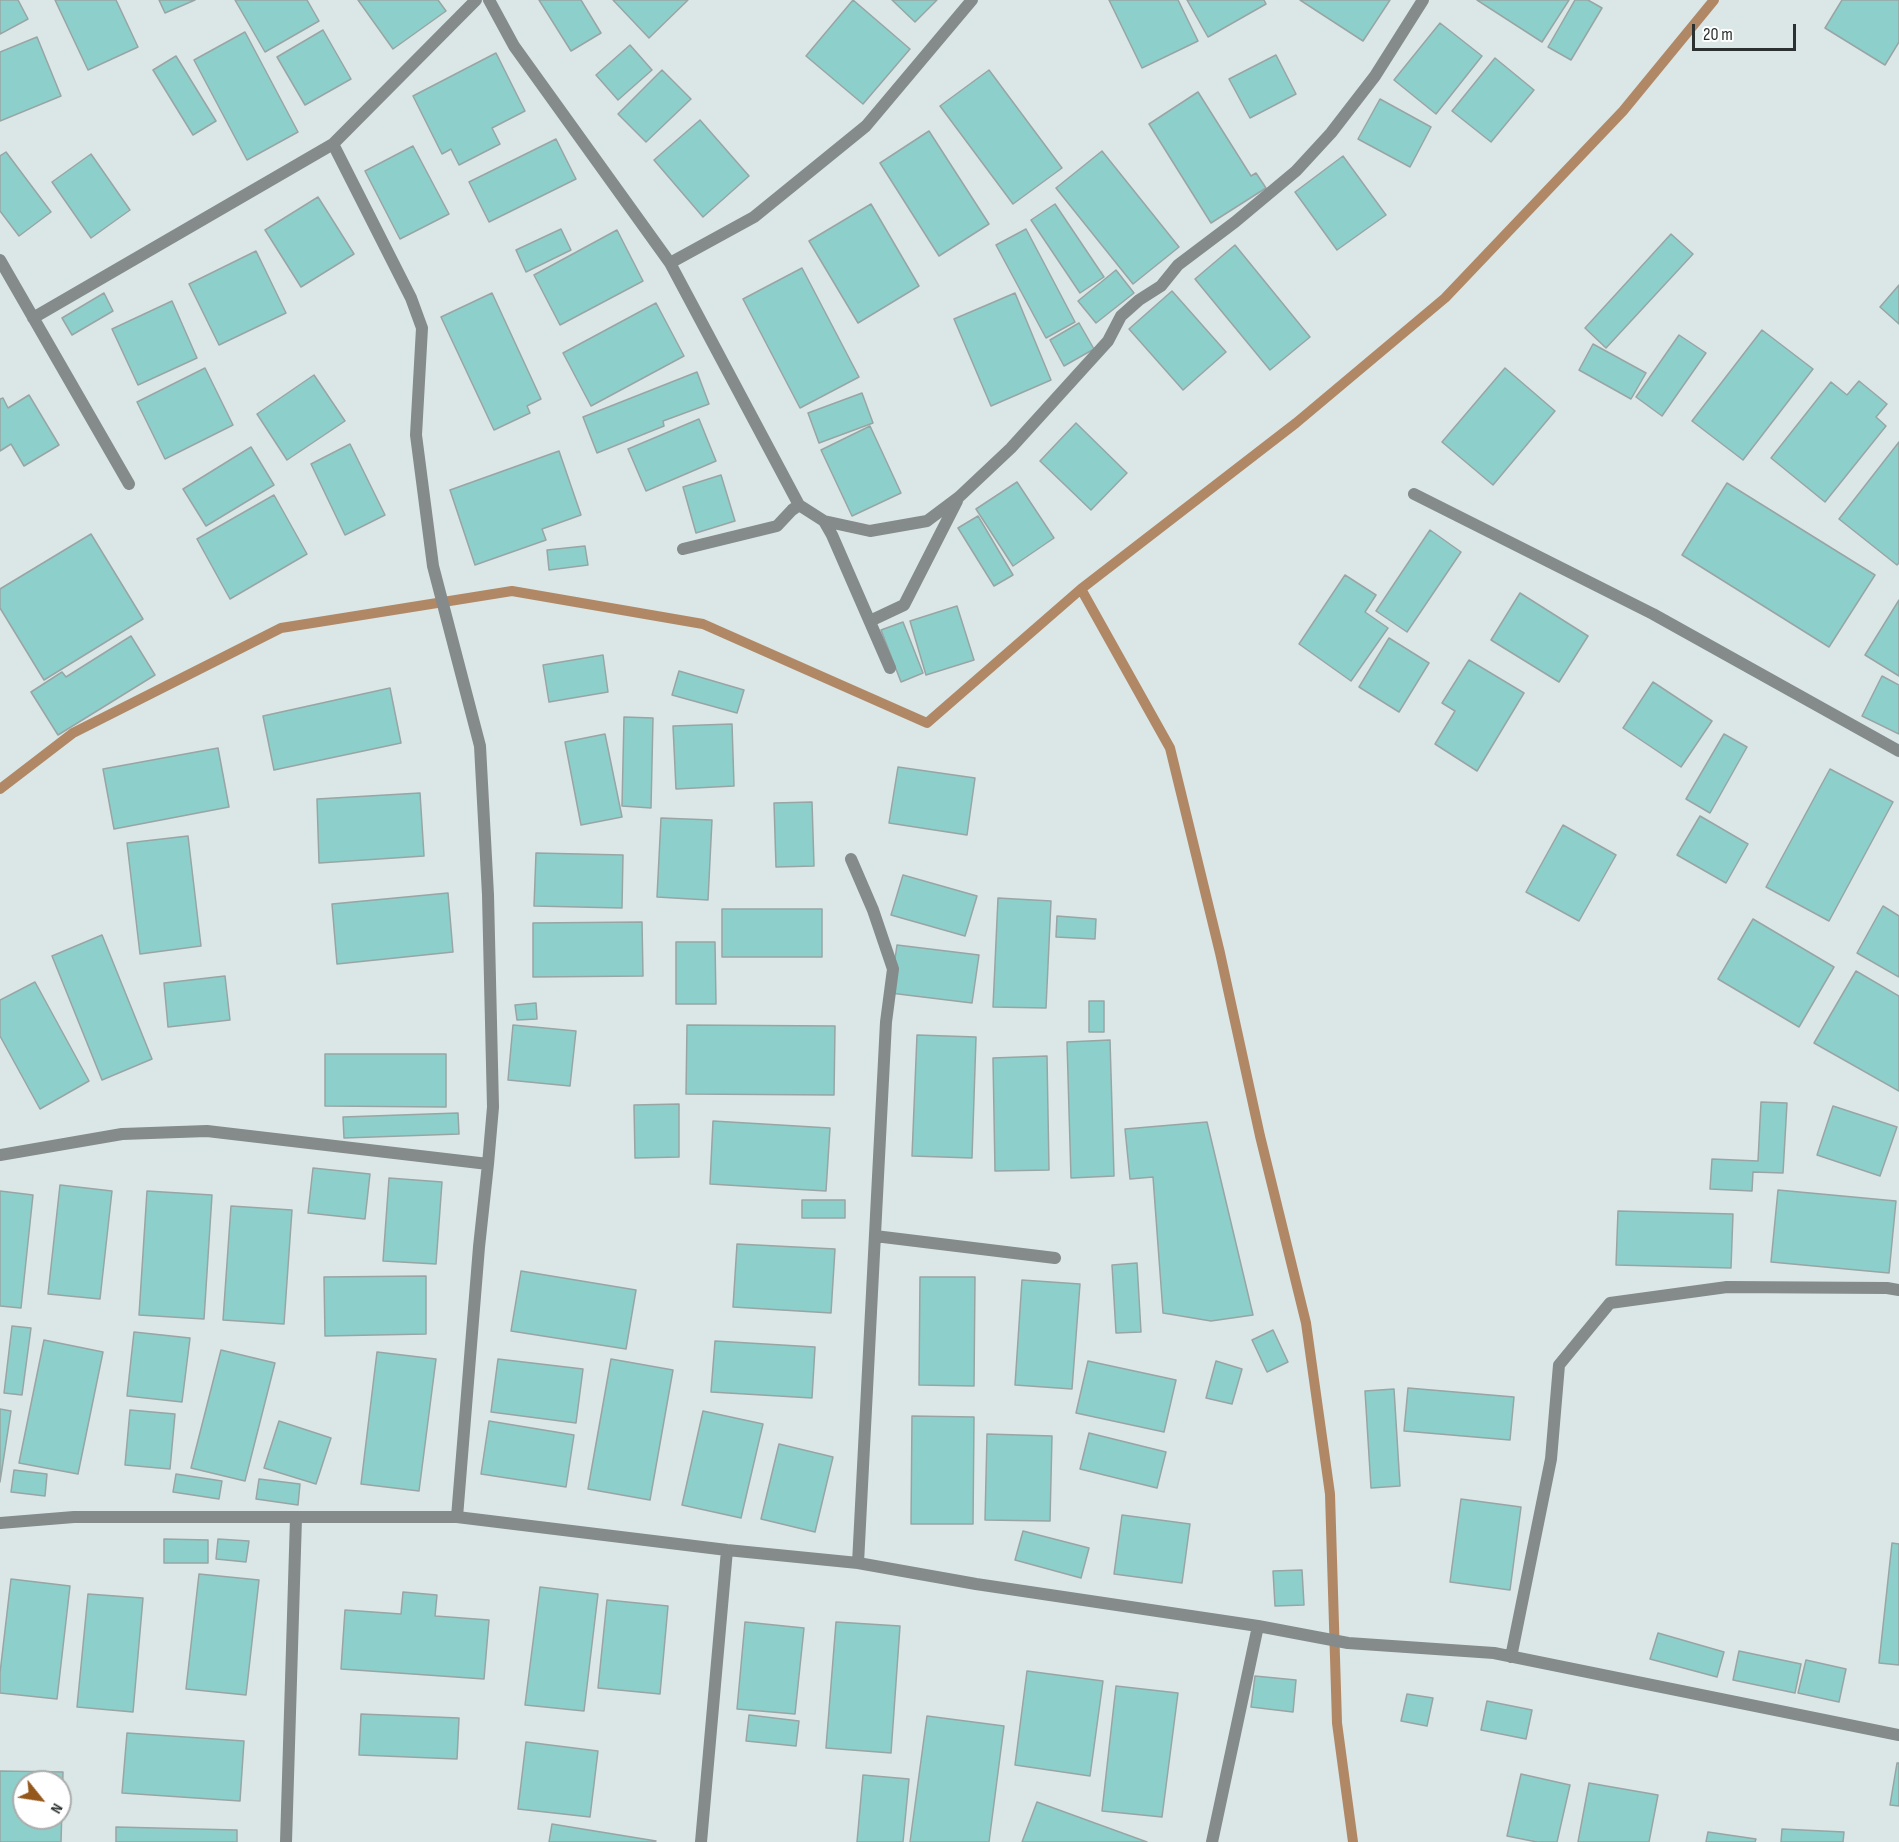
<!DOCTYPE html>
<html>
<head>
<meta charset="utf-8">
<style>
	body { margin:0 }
	#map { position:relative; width:1899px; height:1842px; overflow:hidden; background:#dae7e6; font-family:"Sofia Sans Condensed",sans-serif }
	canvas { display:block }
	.north { position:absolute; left:12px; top:1770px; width:60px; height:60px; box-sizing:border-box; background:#fff; border:2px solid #aaadac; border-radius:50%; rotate:120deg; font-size:16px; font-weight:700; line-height:24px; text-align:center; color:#2b3130 }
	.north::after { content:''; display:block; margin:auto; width:21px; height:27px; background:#95581c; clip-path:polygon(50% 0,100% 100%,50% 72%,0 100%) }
	.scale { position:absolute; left:1692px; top:24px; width:104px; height:27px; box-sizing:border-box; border:3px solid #2b3130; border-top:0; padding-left:8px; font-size:18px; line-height:21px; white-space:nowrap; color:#2b3130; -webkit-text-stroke:4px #fff; paint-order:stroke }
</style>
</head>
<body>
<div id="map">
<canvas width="1899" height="1842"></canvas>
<div class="north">N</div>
<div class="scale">20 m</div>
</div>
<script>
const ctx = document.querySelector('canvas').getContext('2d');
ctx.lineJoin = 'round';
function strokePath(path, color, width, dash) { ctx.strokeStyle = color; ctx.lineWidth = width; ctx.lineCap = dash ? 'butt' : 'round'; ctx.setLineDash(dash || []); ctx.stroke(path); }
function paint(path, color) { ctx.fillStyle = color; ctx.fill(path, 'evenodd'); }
strokePath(new Path2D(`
	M 1081,589 L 1170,748 L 1220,953 L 1260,1136 L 1306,1323 L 1330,1494 L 1337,1723 L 1353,1842
	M 0,789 L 73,733 L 281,628 L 512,591 L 703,624 L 927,723 L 1081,589 L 1296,423 L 1445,298 L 1623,111 L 1714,0`), '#b18866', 10);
const building = new Path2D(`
	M 0,0 L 18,0 L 28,19 L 0,34 Z
	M 55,0 L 116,0 L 138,47 L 88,70 Z
	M 159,0 L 195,0 L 165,13 Z
	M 235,0 L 307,0 L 319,21 L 265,52 Z
	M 358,0 L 438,0 L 446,11 L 393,49 Z
	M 539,0 L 581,0 L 601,33 L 571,51 Z
	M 613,0 L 688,0 L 649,38 Z
	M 853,0 L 910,49 L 863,104 L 806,56 Z
	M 892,0 L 937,0 L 915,22 Z
	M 1109,0 L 1178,0 L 1198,41 L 1142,68 Z
	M 1187,0 L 1264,0 L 1266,4 L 1208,37 Z
	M 1300,0 L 1390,0 L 1363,41 Z
	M 1477,0 L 1569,0 L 1542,42 Z
	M 1575,0 L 1588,0 L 1602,8 L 1571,60 L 1548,47 Z
	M 1842,0 L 1899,0 L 1899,42 L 1885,65 L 1825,28 Z
	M 1440,23 L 1482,56 L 1436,114 L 1394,80 Z
	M 323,30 L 351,79 L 305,105 L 277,57 Z
	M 245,32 L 298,132 L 247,160 L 194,60 Z
	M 37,37 L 61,96 L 0,121 L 0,52 Z
	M 630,45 L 652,70 L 618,100 L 596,75 Z
	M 496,53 L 525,111 L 492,128 L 500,144 L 459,165 L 451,149 L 442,154 L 413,96 Z
	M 1276,55 L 1296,94 L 1250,118 L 1229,79 Z
	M 176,56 L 216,121 L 193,135 L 153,70 Z
	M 1495,58 L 1534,90 L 1491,142 L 1452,111 Z
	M 662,70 L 691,99 L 646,142 L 618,114 Z
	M 989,70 L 1062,168 L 1013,204 L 940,106 Z
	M 1198,92 L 1251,176 L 1256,173 L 1266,188 L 1211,223 L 1149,124 Z
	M 1380,99 L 1431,127 L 1410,167 L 1358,139 Z
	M 700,120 L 749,176 L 703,217 L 654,160 Z
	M 929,131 L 989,224 L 939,256 L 880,163 Z
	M 556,139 L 576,179 L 489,222 L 469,182 Z
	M 413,146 L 449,214 L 400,239 L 365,171 Z
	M 1102,151 L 1179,247 L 1133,284 L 1056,188 Z
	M 6,152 L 51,212 L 19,236 L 0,211 L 0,156 Z
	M 91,154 L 130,210 L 91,238 L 52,182 Z
	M 1343,156 L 1386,215 L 1337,250 L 1295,192 Z
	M 318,197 L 354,254 L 301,287 L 265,230 Z
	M 871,204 L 919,286 L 858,323 L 809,241 Z
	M 1055,204 L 1104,277 L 1080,293 L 1031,220 Z
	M 561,229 L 571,250 L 526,272 L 516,250 Z
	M 1026,229 L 1075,322 L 1046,338 L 996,245 Z
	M 617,230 L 643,281 L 560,325 L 534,275 Z
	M 1671,234 L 1693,254 L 1606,348 L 1585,328 Z
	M 1235,245 L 1310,337 L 1270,370 L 1195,279 Z
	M 256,251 L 286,313 L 219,345 L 189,284 Z
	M 802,268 L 859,377 L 800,408 L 743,299 Z
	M 1116,270 L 1134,293 L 1096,323 L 1078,301 Z
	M 1899,285 L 1899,324 L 1880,307 Z
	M 1172,291 L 1226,352 L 1183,390 L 1129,329 Z
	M 104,293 L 113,311 L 72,335 L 62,318 Z
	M 492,293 L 541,399 L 527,406 L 530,413 L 494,430 L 441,317 Z
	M 1015,293 L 1051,380 L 991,406 L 954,319 Z
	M 172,301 L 197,358 L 138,385 L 112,329 Z
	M 656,303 L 684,356 L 591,406 L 563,353 Z
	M 1079,323 L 1094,349 L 1064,366 L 1050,340 Z
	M 1762,330 L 1813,369 L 1743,460 L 1692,421 Z
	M 1679,335 L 1706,353 L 1662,416 L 1636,397 Z
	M 1593,344 L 1646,373 L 1631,399 L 1579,370 Z
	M 205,368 L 233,425 L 165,459 L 137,402 Z
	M 1505,368 L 1555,411 L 1493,485 L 1442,442 Z
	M 697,372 L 709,404 L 663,421 L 664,426 L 597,453 L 583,417 Z
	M 314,375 L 345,421 L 287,460 L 257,414 Z
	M 1859,381 L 1887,404 L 1876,417 L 1886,426 L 1825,502 L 1771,458 L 1831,382 L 1847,395 Z
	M 862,393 L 873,423 L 819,443 L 808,413 Z
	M 29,395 L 59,445 L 24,466 L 11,444 L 0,451 L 0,399 L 3,398 L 8,408 Z
	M 699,419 L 716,461 L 646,491 L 628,449 Z
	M 1076,423 L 1127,473 L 1091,510 L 1040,461 Z
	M 870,426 L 901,493 L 852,516 L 821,450 Z
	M 1899,442 L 1899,563 L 1897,565 L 1839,519 Z
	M 350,444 L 385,515 L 345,535 L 311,464 Z
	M 251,447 L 274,485 L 206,526 L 183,489 Z
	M 559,451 L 581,515 L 542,529 L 546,540 L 475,565 L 450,490 Z
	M 721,475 L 735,521 L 696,533 L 683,487 Z
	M 1017,482 L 1054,538 L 1013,566 L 976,509 Z
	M 1727,483 L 1875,575 L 1829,647 L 1682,555 Z
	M 274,495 L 307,554 L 230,599 L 197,539 Z
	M 978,516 L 1013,575 L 994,586 L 958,528 Z
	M 1430,530 L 1461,552 L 1407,632 L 1376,611 Z
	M 91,534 L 143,619 L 44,680 L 0,608 L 0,589 Z
	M 585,546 L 588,565 L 549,570 L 547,550 Z
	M 1345,575 L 1376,595 L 1365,612 L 1388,628 L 1351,681 L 1299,644 Z
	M 1520,593 L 1588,636 L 1559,682 L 1491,640 Z
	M 1899,600 L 1899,676 L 1865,655 Z
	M 957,606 L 974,660 L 926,675 L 910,621 Z
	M 903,622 L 923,673 L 901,682 L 881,630 Z
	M 131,636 L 155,675 L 58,735 L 31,692 L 62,672 L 66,677 Z
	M 1389,638 L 1429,663 L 1399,712 L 1359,687 Z
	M 603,655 L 608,692 L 549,702 L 543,665 Z
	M 1469,660 L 1524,693 L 1477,771 L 1435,744 L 1455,711 L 1442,703 Z
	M 679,671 L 744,690 L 737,713 L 672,695 Z
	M 1882,676 L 1899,685 L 1899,734 L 1862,716 Z
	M 1653,682 L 1712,721 L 1681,767 L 1623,728 Z
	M 390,688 L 401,743 L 274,770 L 263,716 Z
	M 624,717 L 653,718 L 651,808 L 622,806 Z
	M 732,724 L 734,786 L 676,789 L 673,726 Z
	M 605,734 L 622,817 L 581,825 L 565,742 Z
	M 1724,734 L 1747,747 L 1710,813 L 1686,799 Z
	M 218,748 L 229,807 L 114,829 L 103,769 Z
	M 898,767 L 975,778 L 967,835 L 889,823 Z
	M 1830,769 L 1893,802 L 1829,921 L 1766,887 Z
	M 420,793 L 424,856 L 319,863 L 317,799 Z
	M 812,802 L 814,866 L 776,867 L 774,803 Z
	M 1700,816 L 1748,844 L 1726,883 L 1677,855 Z
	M 661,818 L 712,820 L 708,900 L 657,897 Z
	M 1563,825 L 1616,855 L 1579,921 L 1526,892 Z
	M 188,836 L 201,946 L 140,954 L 127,843 Z
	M 536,853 L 623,855 L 622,908 L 534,906 Z
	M 903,875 L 977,896 L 965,936 L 891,915 Z
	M 448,893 L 453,952 L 337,964 L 332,904 Z
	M 998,898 L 1051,901 L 1046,1008 L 993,1007 Z
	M 1883,906 L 1899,916 L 1899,977 L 1857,953 Z
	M 722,909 L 822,909 L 822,957 L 722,957 Z
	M 1057,916 L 1096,919 L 1095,939 L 1056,937 Z
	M 1753,919 L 1834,967 L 1799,1027 L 1718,979 Z
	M 642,922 L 643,976 L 533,977 L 533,923 Z
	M 102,935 L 152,1059 L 102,1080 L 52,956 Z
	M 676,942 L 715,942 L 716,1004 L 676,1004 Z
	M 897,945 L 979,955 L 972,1003 L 890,993 Z
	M 1856,971 L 1899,996 L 1899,1091 L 1814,1043 Z
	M 225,976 L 230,1020 L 168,1027 L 164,983 Z
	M 35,982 L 89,1081 L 40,1109 L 0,1036 L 0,1000 Z
	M 1089,1001 L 1104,1001 L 1104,1032 L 1089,1032 Z
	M 536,1003 L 537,1019 L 517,1020 L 515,1005 Z
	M 513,1025 L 576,1031 L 570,1086 L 508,1080 Z
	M 687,1025 L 835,1026 L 834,1095 L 686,1094 Z
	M 917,1035 L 976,1037 L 972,1158 L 912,1156 Z
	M 1110,1040 L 1114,1176 L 1071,1178 L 1067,1042 Z
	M 325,1054 L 446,1054 L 446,1107 L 325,1106 Z
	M 1047,1056 L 1049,1170 L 995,1171 L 993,1058 Z
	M 1761,1102 L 1787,1103 L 1783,1173 L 1753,1172 L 1752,1191 L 1710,1189 L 1712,1159 L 1758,1161 Z
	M 679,1104 L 679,1157 L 635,1158 L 634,1105 Z
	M 1833,1106 L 1897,1127 L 1880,1176 L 1817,1155 Z
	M 458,1113 L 459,1134 L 344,1138 L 343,1117 Z
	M 713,1121 L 830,1128 L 826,1191 L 710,1184 Z
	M 1207,1122 L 1253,1315 L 1211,1321 L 1163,1313 L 1153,1177 L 1130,1179 L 1125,1129 Z
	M 313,1168 L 370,1174 L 365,1219 L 308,1213 Z
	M 389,1178 L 442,1182 L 436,1264 L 383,1261 Z
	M 60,1185 L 112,1191 L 100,1299 L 48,1294 Z
	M 1778,1190 L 1896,1201 L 1889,1273 L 1771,1262 Z
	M 0,1191 L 33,1195 L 21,1308 L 0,1306 Z
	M 147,1191 L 212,1195 L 204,1319 L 139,1315 Z
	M 802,1200 L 845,1200 L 845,1218 L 802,1218 Z
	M 231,1206 L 292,1210 L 284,1324 L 223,1320 Z
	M 1618,1211 L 1733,1214 L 1731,1268 L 1616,1265 Z
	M 737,1244 L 835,1249 L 831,1313 L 733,1307 Z
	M 1137,1263 L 1141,1332 L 1116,1333 L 1112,1265 Z
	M 521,1271 L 636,1290 L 626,1349 L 511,1331 Z
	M 426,1276 L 426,1334 L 325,1336 L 324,1277 Z
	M 920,1277 L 975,1277 L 974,1386 L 919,1385 Z
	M 1022,1280 L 1080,1284 L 1072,1389 L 1015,1385 Z
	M 12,1326 L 31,1328 L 22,1395 L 4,1393 Z
	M 1273,1330 L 1288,1362 L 1267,1372 L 1252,1340 Z
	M 134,1332 L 190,1338 L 182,1402 L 127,1396 Z
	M 44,1340 L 103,1352 L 78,1474 L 19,1463 Z
	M 715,1341 L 815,1347 L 812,1398 L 711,1392 Z
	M 221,1350 L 275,1363 L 245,1481 L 191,1468 Z
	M 377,1352 L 436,1359 L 419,1491 L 361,1484 Z
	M 498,1359 L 583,1369 L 576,1423 L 491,1412 Z
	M 611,1359 L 673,1370 L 650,1500 L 588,1489 Z
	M 1088,1361 L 1176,1380 L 1164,1432 L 1076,1413 Z
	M 1216,1361 L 1242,1369 L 1232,1404 L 1206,1398 Z
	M 1408,1388 L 1514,1397 L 1510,1440 L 1404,1431 Z
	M 1394,1389 L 1400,1486 L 1371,1488 L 1365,1391 Z
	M 0,1409 L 11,1411 L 0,1482 Z
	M 130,1410 L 175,1414 L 170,1469 L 125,1465 Z
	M 703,1411 L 763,1424 L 741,1518 L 682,1505 Z
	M 912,1416 L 974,1417 L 973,1524 L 911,1524 Z
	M 279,1421 L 331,1438 L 316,1484 L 264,1468 Z
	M 489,1421 L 574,1435 L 566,1487 L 481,1474 Z
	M 1089,1433 L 1166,1452 L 1157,1488 L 1080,1469 Z
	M 987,1434 L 1052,1436 L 1050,1521 L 985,1520 Z
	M 779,1444 L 833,1457 L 815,1532 L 761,1519 Z
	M 14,1470 L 47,1474 L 45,1496 L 11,1492 Z
	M 176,1474 L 222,1481 L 219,1499 L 173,1492 Z
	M 259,1479 L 300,1484 L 298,1505 L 256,1499 Z
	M 1461,1499 L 1521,1507 L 1510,1590 L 1450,1582 Z
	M 1122,1515 L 1190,1524 L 1182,1583 L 1114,1574 Z
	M 1023,1531 L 1089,1548 L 1081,1578 L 1015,1560 Z
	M 164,1539 L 208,1540 L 208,1563 L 164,1563 Z
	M 218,1539 L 249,1541 L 246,1562 L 216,1559 Z
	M 1892,1543 L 1899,1544 L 1899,1665 L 1879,1663 Z
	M 1302,1570 L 1304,1605 L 1275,1606 L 1273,1571 Z
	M 199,1574 L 259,1580 L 246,1695 L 186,1689 Z
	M 11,1579 L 70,1586 L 57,1699 L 0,1693 L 0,1673 Z
	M 540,1587 L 598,1594 L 584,1711 L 525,1705 Z
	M 403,1592 L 437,1595 L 435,1616 L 489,1620 L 484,1679 L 341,1669 L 345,1610 L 401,1614 Z
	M 88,1594 L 143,1598 L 133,1712 L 77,1707 Z
	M 607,1600 L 668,1606 L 660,1694 L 598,1688 Z
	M 745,1622 L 804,1628 L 795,1714 L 737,1709 Z
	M 836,1622 L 900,1626 L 891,1753 L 826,1748 Z
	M 1658,1633 L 1724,1652 L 1717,1677 L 1650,1659 Z
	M 1739,1651 L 1801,1664 L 1795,1693 L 1733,1680 Z
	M 1806,1660 L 1846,1669 L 1839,1702 L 1798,1693 Z
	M 1027,1671 L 1103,1681 L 1090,1776 L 1015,1765 Z
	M 1255,1676 L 1296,1680 L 1293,1712 L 1251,1707 Z
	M 1116,1686 L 1178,1693 L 1162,1817 L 1102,1811 Z
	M 1407,1694 L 1433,1698 L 1427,1726 L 1401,1721 Z
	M 1487,1701 L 1532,1710 L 1526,1739 L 1481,1730 Z
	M 361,1714 L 459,1718 L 457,1759 L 359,1755 Z
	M 749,1715 L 799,1721 L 796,1746 L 746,1741 Z
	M 927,1716 L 1004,1726 L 989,1842 L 910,1842 Z
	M 127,1733 L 244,1741 L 240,1801 L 122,1793 Z
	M 526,1742 L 598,1751 L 590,1817 L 518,1809 Z
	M 1897,1763 L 1899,1763 L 1899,1806 L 1890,1805 Z
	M 0,1771 L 63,1772 L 61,1842 L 0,1842 ZM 24,1782 L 60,1782 L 60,1818 L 24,1818 Z
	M 1521,1774 L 1570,1785 L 1557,1842 L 1537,1842 L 1507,1836 Z
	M 863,1775 L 909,1779 L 903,1842 L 857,1842 Z
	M 1589,1783 L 1658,1795 L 1649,1842 L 1578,1842 Z
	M 1037,1802 L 1147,1842 L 1022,1842 Z
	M 552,1824 L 656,1841 L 655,1842 L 549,1842 Z
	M 116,1827 L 237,1830 L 237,1842 L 116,1842 Z
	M 1782,1829 L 1844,1832 L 1843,1842 L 1781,1842 Z
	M 1708,1832 L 1756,1839 L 1755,1842 L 1706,1842 Z`);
paint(building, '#8dd0cb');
strokePath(building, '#98a5a4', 1.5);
strokePath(new Path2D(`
	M 489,0 L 514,46 L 670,263 L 799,505 L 824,521 L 832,535 L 890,668
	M 333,144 L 411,298 L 422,328 L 416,435 L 433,566 L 480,746 L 488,895 L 493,1107 L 488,1164 L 479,1247 L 457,1517
	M 0,260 L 129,484
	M 670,263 L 754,217 L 866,126 L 972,0
	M 33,318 L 333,144 L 476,0
	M 1414,494 L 1653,614 L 1899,751
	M 824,521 L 870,531 L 927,521 L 959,497 L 1011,448 L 1108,341 L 1121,316 L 1139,300 L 1161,286 L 1178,265 L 1235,222 L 1296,171 L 1331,133 L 1375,76 L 1423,0
	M 683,549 L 777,526 L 792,510 L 799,505
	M 870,621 L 904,605 L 957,501
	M 851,859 L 873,910 L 893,969 L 886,1022 L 858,1563
	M 0,1155 L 122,1134 L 207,1131 L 488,1164
	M 875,1236 L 1055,1258
	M 0,1523 L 74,1517 L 457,1517 L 727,1550 L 858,1563 L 976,1584 L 1258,1626 L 1348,1643 L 1494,1653 L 1899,1735
	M 1511,1657 L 1551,1459 L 1559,1365 L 1610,1303 L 1727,1287 L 1887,1288 L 1899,1290
	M 286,1842 L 296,1518
	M 701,1842 L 727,1550
	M 1212,1842 L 1258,1626`), '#858a8a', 12);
</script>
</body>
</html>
